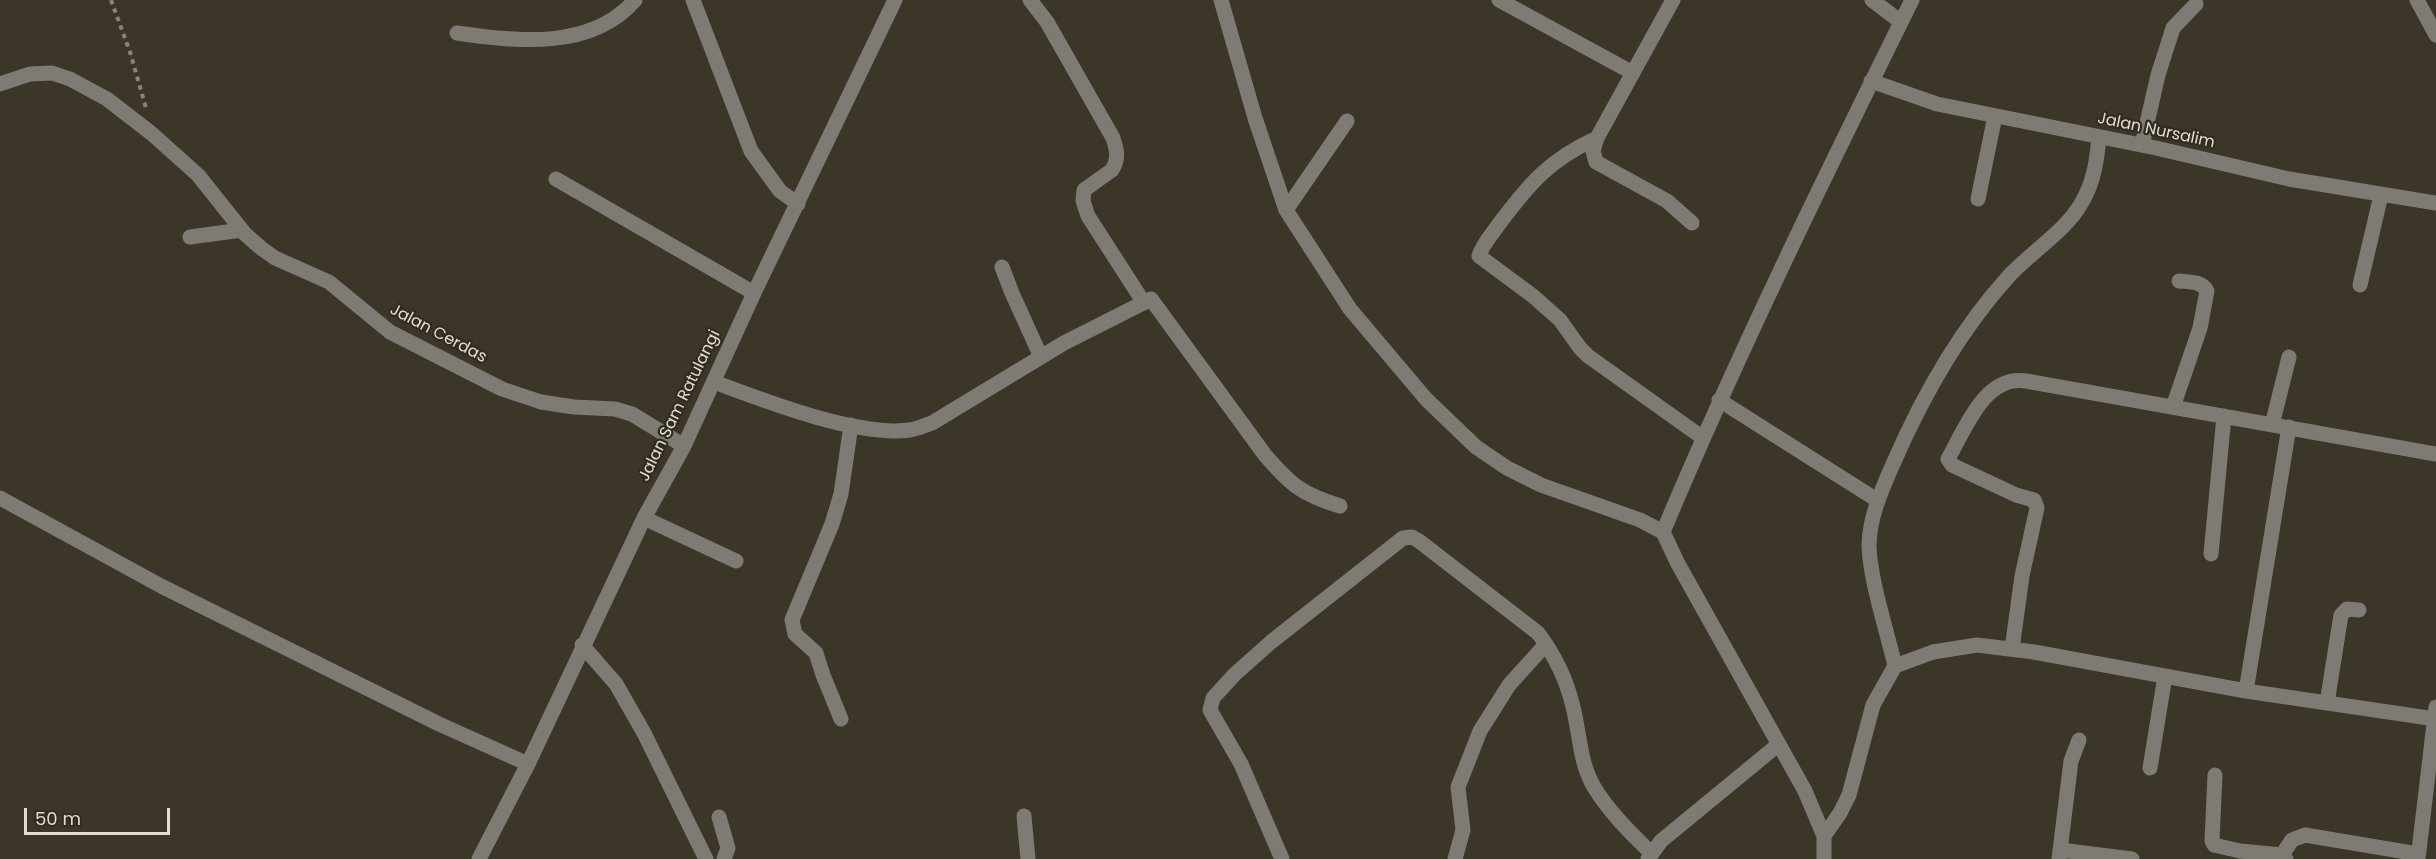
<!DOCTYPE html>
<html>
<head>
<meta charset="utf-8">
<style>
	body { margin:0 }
	#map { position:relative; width:2436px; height:859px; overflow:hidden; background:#3b3628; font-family:Poppins,sans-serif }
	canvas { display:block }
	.scale { position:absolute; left:24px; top:808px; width:146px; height:27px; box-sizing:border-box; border:3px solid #e1ddd5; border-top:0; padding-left:8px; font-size:18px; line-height:21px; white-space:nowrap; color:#e1ddd5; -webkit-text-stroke:4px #312c1e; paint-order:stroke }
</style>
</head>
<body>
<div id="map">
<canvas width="2436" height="859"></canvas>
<div class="scale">50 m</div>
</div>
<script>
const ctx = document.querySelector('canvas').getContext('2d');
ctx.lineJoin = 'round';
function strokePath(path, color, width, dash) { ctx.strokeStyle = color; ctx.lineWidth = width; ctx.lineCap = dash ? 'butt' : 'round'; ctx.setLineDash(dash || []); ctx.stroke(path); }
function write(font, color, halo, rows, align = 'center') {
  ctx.font = font + ' Poppins,sans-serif'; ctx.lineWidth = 4.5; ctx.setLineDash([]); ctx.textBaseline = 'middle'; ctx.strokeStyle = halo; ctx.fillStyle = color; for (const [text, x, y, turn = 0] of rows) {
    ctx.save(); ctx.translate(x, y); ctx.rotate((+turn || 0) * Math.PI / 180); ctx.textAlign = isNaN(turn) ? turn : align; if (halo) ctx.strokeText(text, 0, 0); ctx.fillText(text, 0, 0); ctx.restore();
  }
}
strokePath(new Path2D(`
	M 111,0 L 130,52 L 146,108`), '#888478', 4, [4.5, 4.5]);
strokePath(new Path2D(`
	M 693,0 L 751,151 L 780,191 L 798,204
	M 1030,0 L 1047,22 L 1113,138 C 1117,150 1119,159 1112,170 L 1084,190 L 1083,201 L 1088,216 L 1144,303
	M 1221,0 L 1255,118 L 1286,210 L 1350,309 L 1426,399 L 1476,447 L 1507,468 L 1541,485 L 1640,520 L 1663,532
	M 1499,0 L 1633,73
	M 1673,0 L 1597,138 L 1593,151 L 1596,162 L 1667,201 L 1692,223
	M 1872,0 L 1901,22
	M 2417,0 L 2436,35
	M 457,33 C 516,42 592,50 635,0
	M 1871,81 L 1937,104 L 2156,148 L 2289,179 L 2436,203
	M 0,84 L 30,74 L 52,73 L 70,79 L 107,99 L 151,133 L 198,175 L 245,234 L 261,248 L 275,258 L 329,282 L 390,332 L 502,389 L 541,402 L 574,407 L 615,409 L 632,414 L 684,446
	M 1597,138 C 1550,159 1529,184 1499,224 C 1492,234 1482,245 1479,256 L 1533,296 L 1560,320 L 1580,348 L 1588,356 L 1703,438
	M 2142,145 L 2158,75 L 2173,28 L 2196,4
	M 556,179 L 754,293
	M 1978,199 L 1995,116
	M 1286,210 L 1347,121
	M 190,237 L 242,230
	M 1002,267 L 1012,293 L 1041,357
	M 2360,285 L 2381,195
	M 714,382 C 765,401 857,437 910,430 C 918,429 925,425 932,423 L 1064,343 L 1151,299 L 1265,455 C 1291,485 1301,494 1340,506
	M 1719,400 L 1877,500
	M 2173,407 L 2200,328 L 2207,291 C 2202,281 2189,282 2179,281
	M 2272,425 L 2289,357
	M 0,498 L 163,587 L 439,724 L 528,764
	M 644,518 L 736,561
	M 2211,554 L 2224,416
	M 582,645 L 616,684 L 644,733 L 706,859
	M 2012,649 L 2022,576 L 2037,508 L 2034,500 L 2016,495 L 1952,465 L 1948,459 C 1965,429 1985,374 2026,381 L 2436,454
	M 1895,666 C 1887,631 1870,580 1869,546 C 1869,518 1882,489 1893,464 C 1923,395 1959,331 2009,276 C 2031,252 2067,230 2082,202 C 2094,182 2097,159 2099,137
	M 2246,691 L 2289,427
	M 2327,703 L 2341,615 L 2347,609 L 2359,610
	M 841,719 L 823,675 L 816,653 L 795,634 L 792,620 L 832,524 L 841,494 L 851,425
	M 2150,768 L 2165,676
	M 2215,775 L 2212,841 L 2214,845 L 2240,851 L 2282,855 L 2286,859
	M 1024,816 L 1028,859
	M 719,817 L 728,848 L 724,859
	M 1824,836 L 1840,813 L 1849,795 L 1873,705 L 1895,666 L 1933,652 L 1977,645 L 2034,652 L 2246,691 L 2436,719
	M 2060,850 L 2132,859
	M 2282,855 L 2292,840 L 2305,835 L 2418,854
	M 479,859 L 528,764 L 644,518 L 684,446 L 754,293 L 895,0
	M 1282,859 L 1241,764 L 1210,710 L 1213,698 L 1235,674 L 1271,642 L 1403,538 L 1412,537 L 1419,541 L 1538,633 C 1553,653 1566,679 1572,703 C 1580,731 1579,762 1594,787 C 1609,812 1631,833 1651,853
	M 1455,859 L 1463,830 L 1458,787 L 1480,731 L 1509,685 L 1546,644
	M 1648,859 L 1661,841 L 1779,744
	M 1824,859 L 1824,836 L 1805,791 L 1677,562 L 1663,532 C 1739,351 1825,176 1912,0
	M 2059,859 L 2071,761 L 2079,740
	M 2418,859 L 2436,707`), '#7e7b74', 15);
write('16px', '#e1ddd5', '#312c1e', [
	["Jalan Nursalim",2156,131,12],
	["Jalan Cerdas",438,334,28],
	["Jalan Sam Ratulangi",680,406,-64]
]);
</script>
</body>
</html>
